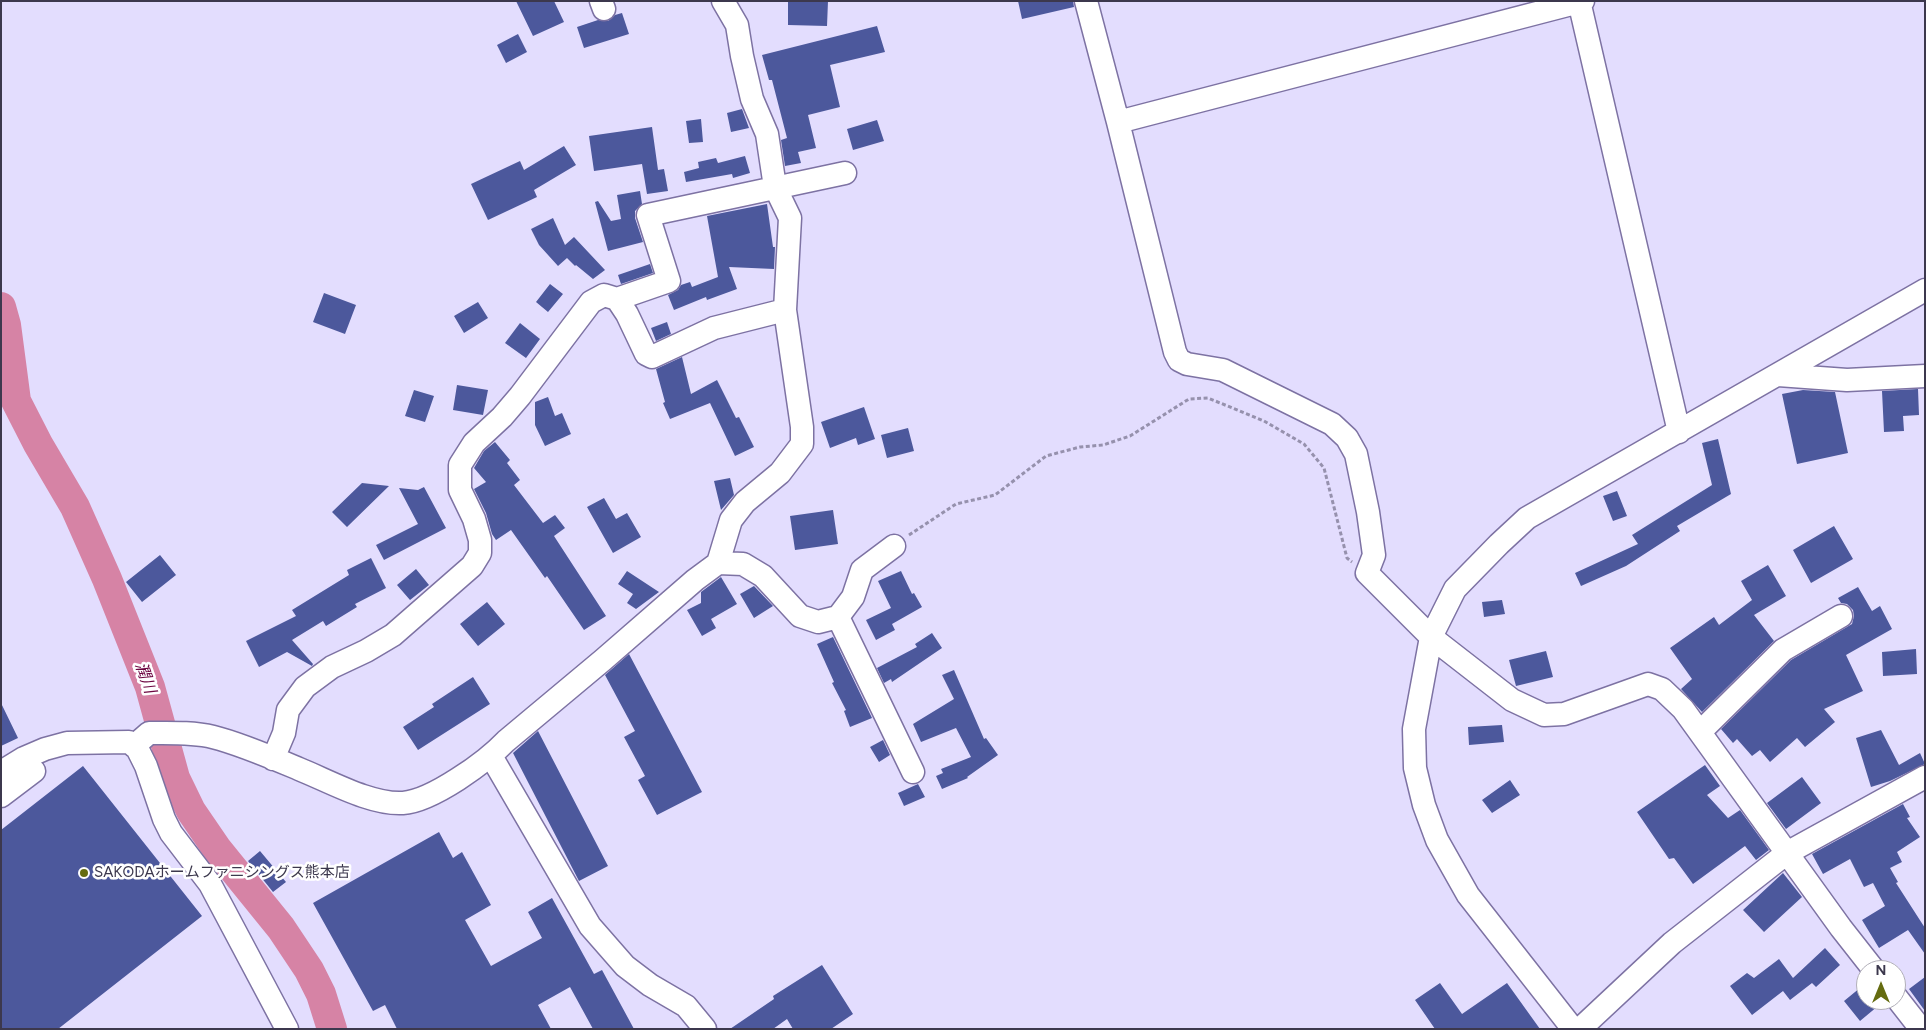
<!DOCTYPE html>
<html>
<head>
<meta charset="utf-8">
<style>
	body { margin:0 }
	#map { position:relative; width:1926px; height:1030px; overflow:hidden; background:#e3ddfe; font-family:Figtree,sans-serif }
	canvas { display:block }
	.frame { position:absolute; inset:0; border:2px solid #3c384d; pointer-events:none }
	.north { position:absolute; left:1856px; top:960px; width:50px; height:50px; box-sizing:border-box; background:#fff; border:1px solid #b1afb8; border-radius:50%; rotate:0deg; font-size:14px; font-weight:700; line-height:20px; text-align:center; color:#3c384d }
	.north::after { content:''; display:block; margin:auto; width:18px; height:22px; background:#656c10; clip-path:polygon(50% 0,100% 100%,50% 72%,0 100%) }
</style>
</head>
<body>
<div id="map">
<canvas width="1926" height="1030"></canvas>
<div class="frame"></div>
<div class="north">N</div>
</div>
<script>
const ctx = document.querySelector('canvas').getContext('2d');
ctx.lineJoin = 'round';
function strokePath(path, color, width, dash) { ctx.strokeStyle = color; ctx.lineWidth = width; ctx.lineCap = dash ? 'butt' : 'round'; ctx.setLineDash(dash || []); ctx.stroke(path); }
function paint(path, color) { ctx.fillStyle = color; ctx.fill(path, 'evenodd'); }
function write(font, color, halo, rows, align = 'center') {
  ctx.font = font + ' Figtree,"Noto Sans JP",sans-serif'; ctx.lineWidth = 5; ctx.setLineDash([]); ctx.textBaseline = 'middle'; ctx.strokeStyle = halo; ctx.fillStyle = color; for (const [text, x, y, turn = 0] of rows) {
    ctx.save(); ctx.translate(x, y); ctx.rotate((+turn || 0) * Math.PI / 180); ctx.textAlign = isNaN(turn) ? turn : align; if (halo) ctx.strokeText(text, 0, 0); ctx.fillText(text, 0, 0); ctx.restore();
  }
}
strokePath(new Path2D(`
	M 1,307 L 6,325 L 16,401 L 38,444 L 75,507 L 107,579 L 150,687 L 175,778 L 191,811 L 217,849 L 281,928 L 309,970 L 321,994 L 332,1029`), '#d683a5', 30);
paint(new Path2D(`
	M 516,1 L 554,1 L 564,22 L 533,36 Z
	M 788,1 L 828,1 L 827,26 L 788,25 Z
	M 1018,1 L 1073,1 L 1074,7 L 1022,19 Z
	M 622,13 L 629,34 L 584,48 L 577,27 L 598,20 L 608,21 L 615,15 Z
	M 877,26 L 885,52 L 830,65 L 840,107 L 808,115 L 816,148 L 798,152 L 801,163 L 785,166 L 781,140 L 787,138 L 772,80 L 769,80 L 762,55 Z
	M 518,34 L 527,52 L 506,63 L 497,45 Z
	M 742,109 L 749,128 L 731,132 L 727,113 Z
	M 701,119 L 703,142 L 689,143 L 686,121 Z
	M 877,120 L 884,141 L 853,150 L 847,129 Z
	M 652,127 L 658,170 L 664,169 L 668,191 L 647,194 L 642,164 L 594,171 L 589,136 Z
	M 564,146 L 576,165 L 534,190 L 537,197 L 488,220 L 471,184 L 520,161 L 524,170 Z
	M 745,156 L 750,173 L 733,178 L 732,174 L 686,182 L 684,172 L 699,168 L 698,162 L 716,158 L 718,163 Z
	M 640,191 L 642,204 L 635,211 L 635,218 L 643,242 L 608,251 L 595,202 L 598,201 L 611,221 L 621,219 L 617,195 Z
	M 767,204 L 773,247 L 775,247 L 774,269 L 729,267 L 737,289 L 707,300 L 706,297 L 674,310 L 668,295 L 678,290 L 681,285 L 690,282 L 692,287 L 718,277 L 707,216 Z
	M 553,218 L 565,245 L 574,237 L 605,270 L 593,279 L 576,265 L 575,266 L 567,258 L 558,266 L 539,245 L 531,229 Z
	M 650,264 L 653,273 L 621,284 L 618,275 Z
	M 550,284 L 563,294 L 548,312 L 536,302 Z
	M 324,293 L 356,305 L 345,334 L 313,322 Z
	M 478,302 L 488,318 L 464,333 L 454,316 Z
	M 667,322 L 671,334 L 656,341 L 651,328 Z
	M 520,323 L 540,339 L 526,358 L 505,343 Z
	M 682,357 L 691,394 L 717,380 L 736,418 L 739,417 L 754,447 L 735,456 L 710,403 L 670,419 L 663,403 L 665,402 L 656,369 Z
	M 457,385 L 488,390 L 483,415 L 453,410 Z
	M 1918,389 L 1919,415 L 1903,416 L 1904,431 L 1884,432 L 1882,391 Z
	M 414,390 L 434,396 L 425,422 L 405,416 Z
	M 1803,390 L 1835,392 L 1848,453 L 1797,464 L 1782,394 Z
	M 548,397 L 555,416 L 562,413 L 571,434 L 545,446 L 535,425 L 535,402 Z
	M 864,407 L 875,439 L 858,445 L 856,438 L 830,448 L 821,422 Z
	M 908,428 L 914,451 L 887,458 L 881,435 Z
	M 1718,439 L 1731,494 L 1677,526 L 1680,531 L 1626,566 L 1581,586 L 1575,573 L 1638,544 L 1632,535 L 1712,485 L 1702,443 Z
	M 495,442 L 510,460 L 507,463 L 520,480 L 514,485 L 543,523 L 555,515 L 565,528 L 554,536 L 606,616 L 584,630 L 547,576 L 545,578 L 511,530 L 496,540 L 492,534 L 486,513 L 474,489 L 486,482 L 474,468 L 484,451 Z
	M 730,478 L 734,495 L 721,510 L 714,481 Z
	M 362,483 L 389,486 L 347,527 L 332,512 Z
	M 424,487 L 446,528 L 384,560 L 376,545 L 418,524 L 399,488 L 418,490 Z
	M 1617,491 L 1627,516 L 1613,521 L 1603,496 Z
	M 604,498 L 616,519 L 627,513 L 641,537 L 613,553 L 587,507 Z
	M 833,510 L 838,544 L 795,550 L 790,516 Z
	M 1834,526 L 1853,559 L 1811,583 L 1793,550 Z
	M 160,555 L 176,575 L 142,602 L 126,582 Z
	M 371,558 L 386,588 L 355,604 L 357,607 L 326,626 L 323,621 L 292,640 L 313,664 L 312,666 L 287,652 L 259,667 L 246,641 L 296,616 L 292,610 L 349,575 L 347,570 Z
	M 1768,565 L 1786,596 L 1754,615 L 1774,641 L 1702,712 L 1681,689 L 1692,679 L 1670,648 L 1714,617 L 1719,625 L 1752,600 L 1741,581 Z
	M 416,569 L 429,585 L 410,600 L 397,585 Z
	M 627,571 L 659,592 L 636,609 L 627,603 L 633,594 L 618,584 Z
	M 901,571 L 912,594 L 914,593 L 922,607 L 892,624 L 895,630 L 876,640 L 866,620 L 891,608 L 878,581 Z
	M 721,577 L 737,604 L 711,619 L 716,628 L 702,636 L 687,610 L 701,603 L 701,592 Z
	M 754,586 L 773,606 L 754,618 L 740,594 Z
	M 1858,587 L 1872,611 L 1880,606 L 1892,629 L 1846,655 L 1863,691 L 1824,709 L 1835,722 L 1805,747 L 1797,738 L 1770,762 L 1760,750 L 1752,756 L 1737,739 L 1733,743 L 1721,729 L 1791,660 L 1852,624 L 1854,616 L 1853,610 L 1847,604 L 1841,603 L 1838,598 Z
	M 1502,600 L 1505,614 L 1484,617 L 1482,602 Z
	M 487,602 L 505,624 L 478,646 L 460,624 Z
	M 932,633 L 942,648 L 892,682 L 891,679 L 884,683 L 877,668 L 917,647 L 915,644 Z
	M 833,637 L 872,718 L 850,727 L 844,711 L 846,710 L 832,683 L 834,682 L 817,644 Z
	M 1916,649 L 1917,674 L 1883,676 L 1882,652 Z
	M 1546,651 L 1553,677 L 1516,686 L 1509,660 Z
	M 629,654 L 702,792 L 657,815 L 638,780 L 645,776 L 624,737 L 635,731 L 605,675 Z
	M 954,670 L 984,739 L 986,738 L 998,755 L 967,777 L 968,778 L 942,789 L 936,776 L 943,773 L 941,769 L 971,757 L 956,728 L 921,742 L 913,724 L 954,699 L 942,675 Z
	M 473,677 L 490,704 L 418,750 L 403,727 L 434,707 L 432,704 Z
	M 1,703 L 18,738 L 1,746 Z
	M 1502,725 L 1504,742 L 1469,745 L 1468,727 Z
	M 1881,730 L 1899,765 L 1920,753 L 1925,764 L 1890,781 L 1871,787 L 1856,738 Z
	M 538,731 L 608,866 L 579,881 L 513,753 Z
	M 883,740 L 890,755 L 879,762 L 870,747 Z
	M 1705,765 L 1720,786 L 1707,795 L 1728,818 L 1740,810 L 1769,850 L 1756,860 L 1745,846 L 1693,884 L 1674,858 L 1669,859 L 1637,812 Z
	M 83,766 L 202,916 L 58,1029 L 1,1029 L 1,830 Z
	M 1802,777 L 1821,803 L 1786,829 L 1767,803 Z
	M 1510,780 L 1520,795 L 1492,813 L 1482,800 Z
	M 918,784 L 925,797 L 904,806 L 898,793 Z
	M 1903,804 L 1910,817 L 1907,818 L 1920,837 L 1897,852 L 1902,862 L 1890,868 L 1898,882 L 1896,883 L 1925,928 L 1925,954 L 1908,930 L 1879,948 L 1862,920 L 1885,906 L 1873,883 L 1864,887 L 1850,859 L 1823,874 L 1812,854 Z
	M 439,832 L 453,858 L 462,852 L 491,905 L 465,920 L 491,966 L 542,938 L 528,912 L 552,898 L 594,974 L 602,970 L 634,1029 L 593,1029 L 570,987 L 538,1005 L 551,1029 L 397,1029 L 385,1005 L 373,1011 L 313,903 Z
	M 260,851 L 286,882 L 273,892 L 248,861 Z
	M 1783,873 L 1802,897 L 1764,932 L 1743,910 Z
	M 1825,948 L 1840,965 L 1816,987 L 1812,983 L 1790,1000 L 1783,991 L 1752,1015 L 1730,986 L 1747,973 L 1754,978 L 1779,959 L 1793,978 Z
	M 822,965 L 853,1014 L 831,1029 L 793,1029 L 787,1019 L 773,1029 L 730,1029 L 774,999 L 773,996 Z
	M 1925,977 L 1925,1011 L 1909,989 Z
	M 1440,983 L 1462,1014 L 1507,983 L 1540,1029 L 1435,1029 L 1415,1000 Z
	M 1866,983 L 1866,1000 L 1884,1001 L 1860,1021 L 1844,1001 Z`), '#4c589c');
const minor = new Path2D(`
	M 601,1 L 604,9
	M 1086,1 L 1118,122 L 1175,352 L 1179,360 L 1187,364 L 1223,370 L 1332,424 L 1347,438 L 1356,454 L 1368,512 L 1374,555 L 1367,573 L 1431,637 L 1512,700 L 1544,715 L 1564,714 L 1648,684 L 1662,689 L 1683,709 L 1841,928 L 1874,970
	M 1579,1 L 1679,432
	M 1118,122 L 1583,1
	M 617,299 L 669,281 L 648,215 L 845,173
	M 1778,375 L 1847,380 L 1925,376
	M 718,563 L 743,564 L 763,576 L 800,616 L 818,622 L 838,617 L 853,597 L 862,570 L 894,546
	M 838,617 L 913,772
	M 1700,732 L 1783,650 L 1841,616
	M 134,746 L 149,733 C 170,733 193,732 213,737 C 241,744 273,758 299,769 C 329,781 371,805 403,803 C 432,801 486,762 506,741 L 603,660 L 695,580 L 718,563 L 731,520 L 745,502 L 780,473 L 802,444 L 802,427 L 785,310 L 790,218 L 775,187 L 767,134 L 752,99 L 742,56 L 737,25 L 723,1
	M 491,756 L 590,926 L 625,966 L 650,985 L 686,1006 L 705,1029
	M 273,759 L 284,733 L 288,710 L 305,687 L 332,667 L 366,651 L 393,635 L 472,566 L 480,553 L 480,540 L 474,519 L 460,490 L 460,465 L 474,443 L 502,417 L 520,396 L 591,302 L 604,295 L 617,299 L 627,314 L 646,354 L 652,357 L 714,328 L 785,310
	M 1,772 L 24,758 L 45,749 L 67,743 L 129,742 L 137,748 L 146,766 L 164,819 L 171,833 L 210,884 L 287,1029
	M 1,796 L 34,771
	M 1896,997 L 1921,1029
	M 1573,1029 L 1468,895 L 1437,840 L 1424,805 L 1415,768 L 1414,729 L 1431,637 L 1455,589 L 1499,544 L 1527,518 L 1925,290
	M 1580,1029 L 1672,943 L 1787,853 L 1925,777`);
strokePath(minor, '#7d72a3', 25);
strokePath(new Path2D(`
	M 909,535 L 956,504 L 995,495 L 1046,456 L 1080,447 L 1103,445 L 1130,436 L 1189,399 L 1208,398 L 1264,421 L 1304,444 L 1324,468 L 1347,558 L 1352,562`), '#9691ad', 3, [4, 2.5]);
strokePath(minor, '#fff', 22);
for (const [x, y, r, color] of [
	[84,873,5,"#656c10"]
]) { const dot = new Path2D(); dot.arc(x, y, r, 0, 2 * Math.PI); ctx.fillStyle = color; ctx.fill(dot); strokePath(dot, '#fff', 2); }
write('15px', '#3c384d', '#fff', [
	["SAKODAホームファニシングス熊本店",94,873]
], 'left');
write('italic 16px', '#6c0540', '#fff', [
	["潤川",145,678,70]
]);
</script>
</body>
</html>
